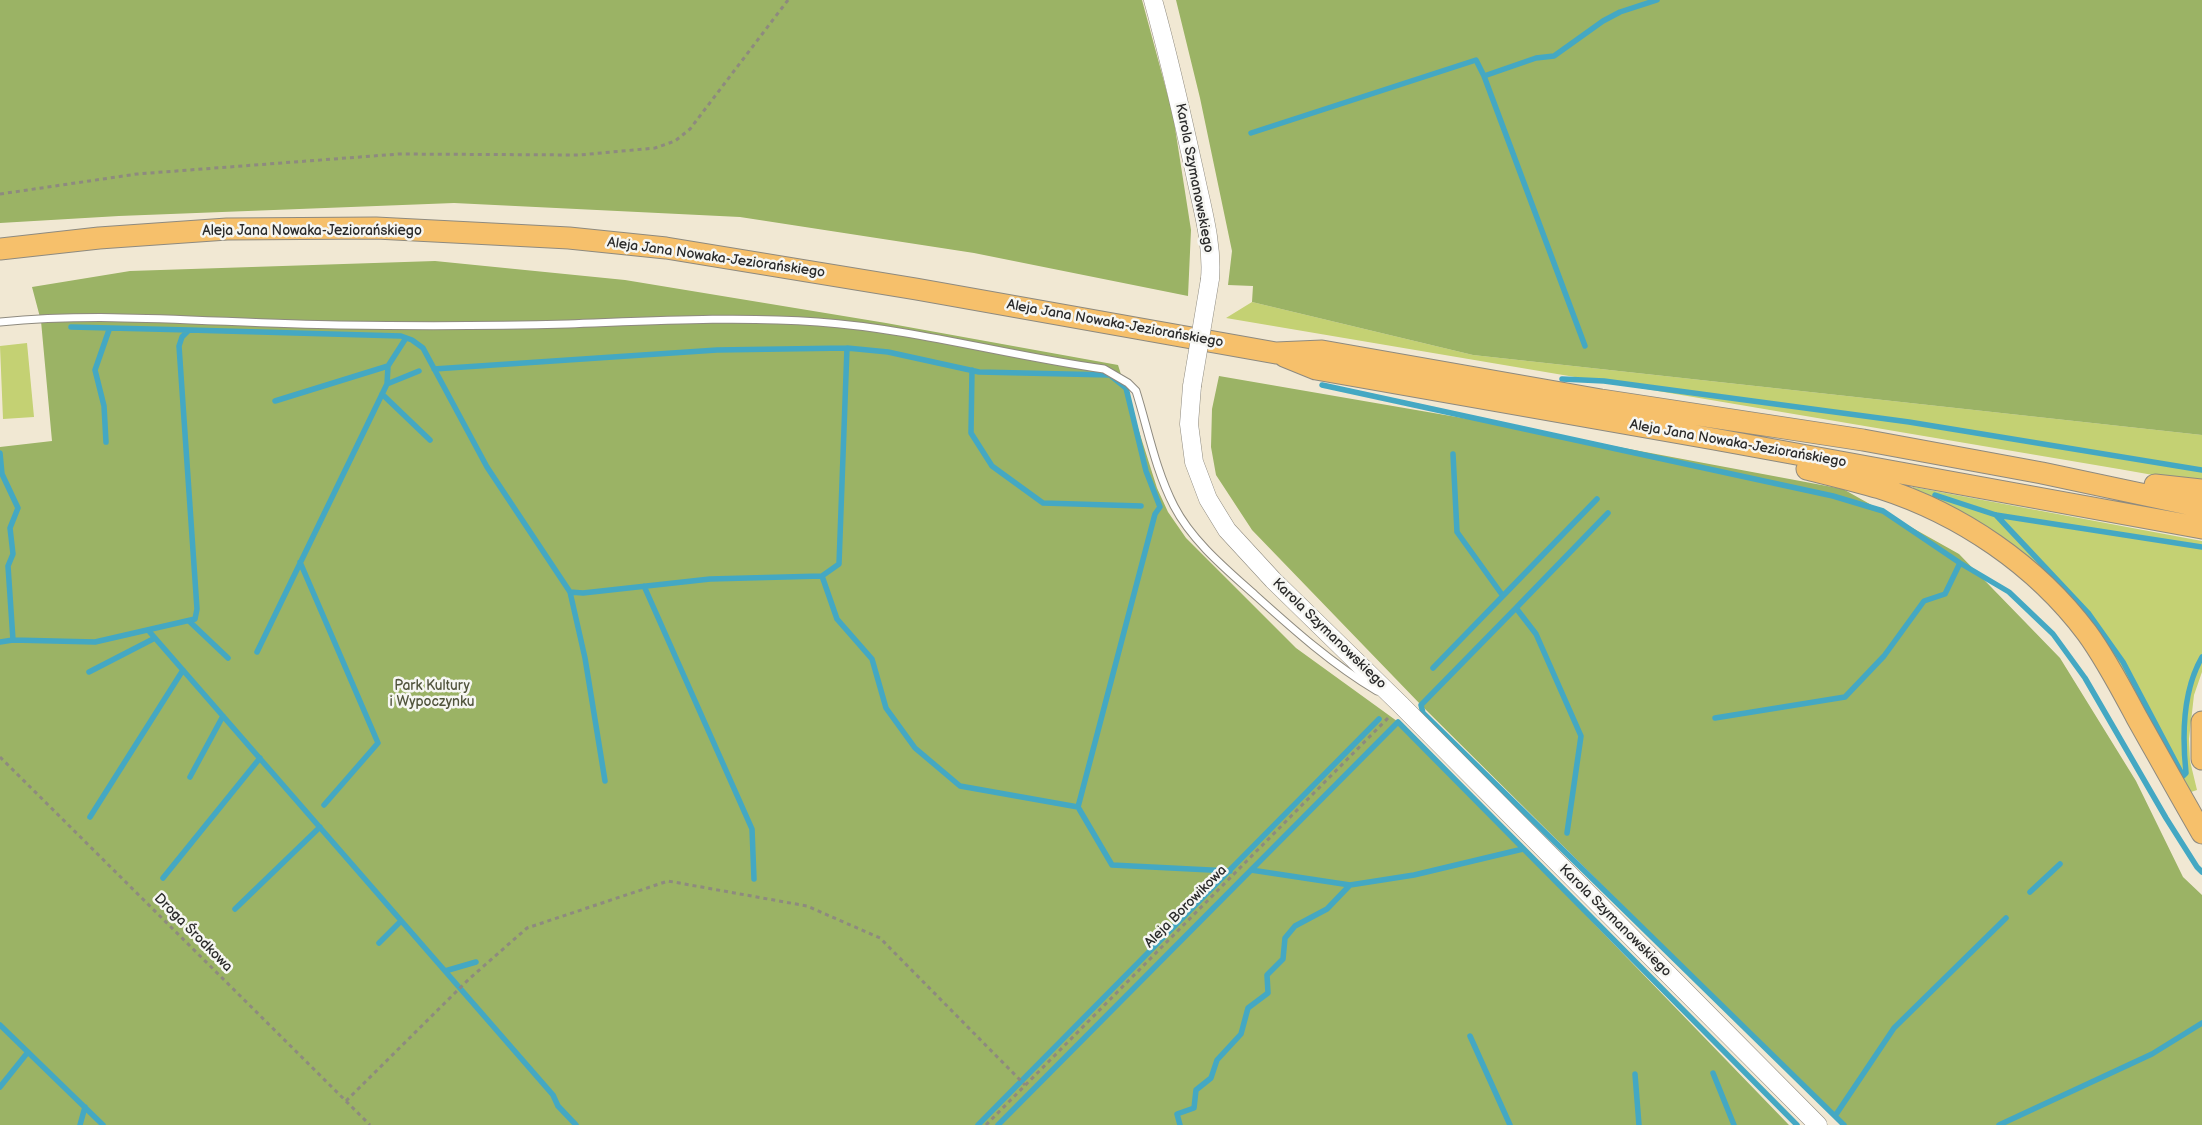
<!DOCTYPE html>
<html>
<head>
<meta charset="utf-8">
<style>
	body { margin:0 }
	canvas { display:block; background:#f1e8d3 }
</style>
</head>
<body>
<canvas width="2202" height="1125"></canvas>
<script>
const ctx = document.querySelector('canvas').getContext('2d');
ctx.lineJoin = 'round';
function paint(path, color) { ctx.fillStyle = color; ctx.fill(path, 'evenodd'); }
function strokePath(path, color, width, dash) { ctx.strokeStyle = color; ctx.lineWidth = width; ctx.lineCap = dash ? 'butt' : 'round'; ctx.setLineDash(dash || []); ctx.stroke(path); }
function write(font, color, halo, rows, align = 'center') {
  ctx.font = font + ' "Balsamiq Sans",sans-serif'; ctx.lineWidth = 5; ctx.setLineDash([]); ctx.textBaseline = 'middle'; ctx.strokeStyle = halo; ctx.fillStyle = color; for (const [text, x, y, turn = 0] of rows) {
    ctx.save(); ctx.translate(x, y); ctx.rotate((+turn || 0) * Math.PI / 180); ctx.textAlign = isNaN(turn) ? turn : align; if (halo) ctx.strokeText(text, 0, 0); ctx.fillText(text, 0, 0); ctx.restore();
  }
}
paint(new Path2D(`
	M 1252,302 L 1473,355 L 2202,435 L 2202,479 L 2170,478 L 2119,469 L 1226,318 Z
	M 27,343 L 34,417 L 3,419 L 0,346 Z
	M 1913,487 L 2202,541 L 2202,672 L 2194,695 L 2189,739 L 2190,761 L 2197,790 L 2188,793 L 2094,631 L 1912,490 Z`), '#c4d173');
paint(new Path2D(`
	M 0,0 L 1142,0 L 1173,115 L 1191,230 L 1188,296 L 974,253 L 740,217 L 454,203 L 119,216 L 0,223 Z
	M 1176,0 L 2202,0 L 2202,435 L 1473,355 L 1252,302 L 1253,286 L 1228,285 L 1232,251 L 1200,98 Z
	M 435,261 L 625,280 L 886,323 L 1118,365 L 1157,488 L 1168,512 L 1186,538 L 1296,648 L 1401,724 L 1789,1125 L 0,1125 L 0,447 L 52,441 L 41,321 L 32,287 L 130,271 Z
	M 1219,376 L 1474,420 L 1843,489 L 1959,554 L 2060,658 L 2136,781 L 2183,877 L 2202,895 L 2202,1125 L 1844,1125 L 1421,705 L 1252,530 L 1216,475 L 1211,447 L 1212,409 Z`), '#9bb365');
strokePath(new Path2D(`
	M 1484,76 L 1585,346
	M 1251,133 L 1476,60 L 1484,76 L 1536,58 L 1554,56 L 1603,21 L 1620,12 L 1657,0
	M 71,327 L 189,330
	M 434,369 L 717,350 L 847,348 L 888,352 L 979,372 L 1110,375 L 1126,388 L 1146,471 L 1160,507 L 1155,514 L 1078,807 L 1112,865 L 1230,871
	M 972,370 L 971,433 L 992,466 L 1043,503 L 1141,506
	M 1562,379 L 1604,381 L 1909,422 L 2202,470
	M 387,384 L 419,371
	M 1322,385 L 1833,496 L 1883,511 L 1960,563 L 2009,592 L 2053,634 L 2085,678 L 2166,818 L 2197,867 L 2202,872
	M 382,394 L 430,440
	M 275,401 L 388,366
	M 106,442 L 104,406 L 95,370 L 109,330
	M 0,453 L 2,474 L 18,508 L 10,528 L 13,554 L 8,566 L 13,640
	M 1453,454 L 1457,532 L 1503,596
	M 1935,495 L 1996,515 L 2202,547
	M 1996,515 L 2089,614 L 2123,662 L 2183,776 L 2186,773 C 2182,735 2183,690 2202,657
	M 300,562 L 378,743 L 324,805
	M 822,576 L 837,619 L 872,659 L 886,708 L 915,748 L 960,786 L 1078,807
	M 644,586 L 752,829 L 754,879
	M 570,592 L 585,658 L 605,781
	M 1516,608 L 1608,513
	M 189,621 L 228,658
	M 148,630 L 553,1095 L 558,1106 L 576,1125
	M 0,642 L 13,640 L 95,642 L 195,619 L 197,609 L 179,346 L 182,337 L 189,330 L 401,336 L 412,340 L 423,348 L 487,467 L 570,592 L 583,593 L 710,579 L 822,576 L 839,564 L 847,348
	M 257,652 L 387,384 L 388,366 L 406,338
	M 1433,668 L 1597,499
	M 89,672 L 155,638
	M 1715,718 L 1845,697 L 1884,656 L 1924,601 L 1945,594 L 1960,563
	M 190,777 L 223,716
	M 90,817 L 183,670
	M 1567,833 L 1581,736 L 1536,634 L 1516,608 L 1421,705 L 1423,713 L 1844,1125
	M 1251,870 L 1350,885
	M 163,878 L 260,758
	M 2030,892 L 2060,864
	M 235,909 L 320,827
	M 379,943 L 401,921
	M 445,971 L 476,962
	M 0,1025 L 103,1125
	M 1470,1036 L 1510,1125
	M 1713,1073 L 1734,1125
	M 1635,1074 L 1639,1125
	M 0,1087 L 28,1052
	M 1835,1116 L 1894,1028 L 2006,918
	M 80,1125 L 85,1107
	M 978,1125 L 1379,719
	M 998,1125 L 1398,722 L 1797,1125
	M 1180,1125 L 1177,1114 L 1194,1108 L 1196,1090 L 1211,1078 L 1217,1060 L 1241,1034 L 1248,1008 L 1268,993 L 1267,975 L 1283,959 L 1285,938 L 1295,926 L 1327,909 L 1350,885 L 1414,875 L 1523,849
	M 1999,1125 L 2152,1054 L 2202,1023`), '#44a8c3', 5.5);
const service = new Path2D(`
	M 0,322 C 113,311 226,324 339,325 C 416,326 492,326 568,324 C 651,321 736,316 818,322 C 915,329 1009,356 1104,369 L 1128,383 L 1136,391 C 1148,429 1155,469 1174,506 C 1192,541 1226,569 1255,595 C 1294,630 1332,664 1377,691`);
const tertiary = new Path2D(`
	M 1153,0 C 1169,57 1182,115 1195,174 C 1202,208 1213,244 1210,279
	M 1192,386 L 1189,424 L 1194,462 L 1208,499 L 1227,530 L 1273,580 L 1401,705 L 1818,1125`);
const primary = new Path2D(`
	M 0,249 L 99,238 L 227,229 L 376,228 L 569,238 L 666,248 L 916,289 L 1276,353 L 1322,351 L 1601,400 L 1863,440 L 2042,473 L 2202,507
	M 1284,356 L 1316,369 L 1714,439 L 2202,528
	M 1807,469 C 1831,475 1856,481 1880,488 C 1961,514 2036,565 2087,633 C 2106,659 2122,690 2137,718 C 2159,757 2180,795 2202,833
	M 2155,485 L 2202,490
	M 2202,722 L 2202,759`);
strokePath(service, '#8e8a7f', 9);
strokePath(tertiary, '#8e8a7f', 19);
strokePath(primary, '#8e8a7f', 23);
strokePath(new Path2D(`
	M 0,194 L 137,174 L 399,154 L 580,155 L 655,148 L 675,141 L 690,129 L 788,0
	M 0,757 L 370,1125
	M 346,1101 L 469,979 L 527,928 L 668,881 L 807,906 L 880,938 L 1025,1085
	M 986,1125 L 1390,716`), '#8e8a7f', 3, [4, 4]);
strokePath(service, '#fff', 7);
strokePath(tertiary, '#fff', 18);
strokePath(primary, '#f6c06b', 21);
const tertiaryBridge = new Path2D(`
	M 1192,386 L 1210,279`);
strokePath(tertiaryBridge, '#8e8a7f', 19, []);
strokePath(tertiaryBridge, '#fff', 18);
write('14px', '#2b2b2b', '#f6f6f2', [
	["Karola Szymanowskiego",1194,178,79],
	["Aleja Jana Nowaka-Jeziorańskiego",312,231],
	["Aleja Jana Nowaka-Jeziorańskiego",716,258,8],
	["Aleja Jana Nowaka-Jeziorańskiego",1115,324,10],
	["Aleja Jana Nowaka-Jeziorańskiego",1738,444,10],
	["Karola Szymanowskiego",1329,634,44],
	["Aleja Borowikowa",1186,907,-45],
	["Karola Szymanowskiego",1615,921,45],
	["Droga Środkowa",193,933,45]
]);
write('14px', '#51543d', '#f6f6f2', [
	["Park Kultury",432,686],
	["i Wypoczynku",432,702]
]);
</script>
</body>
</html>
